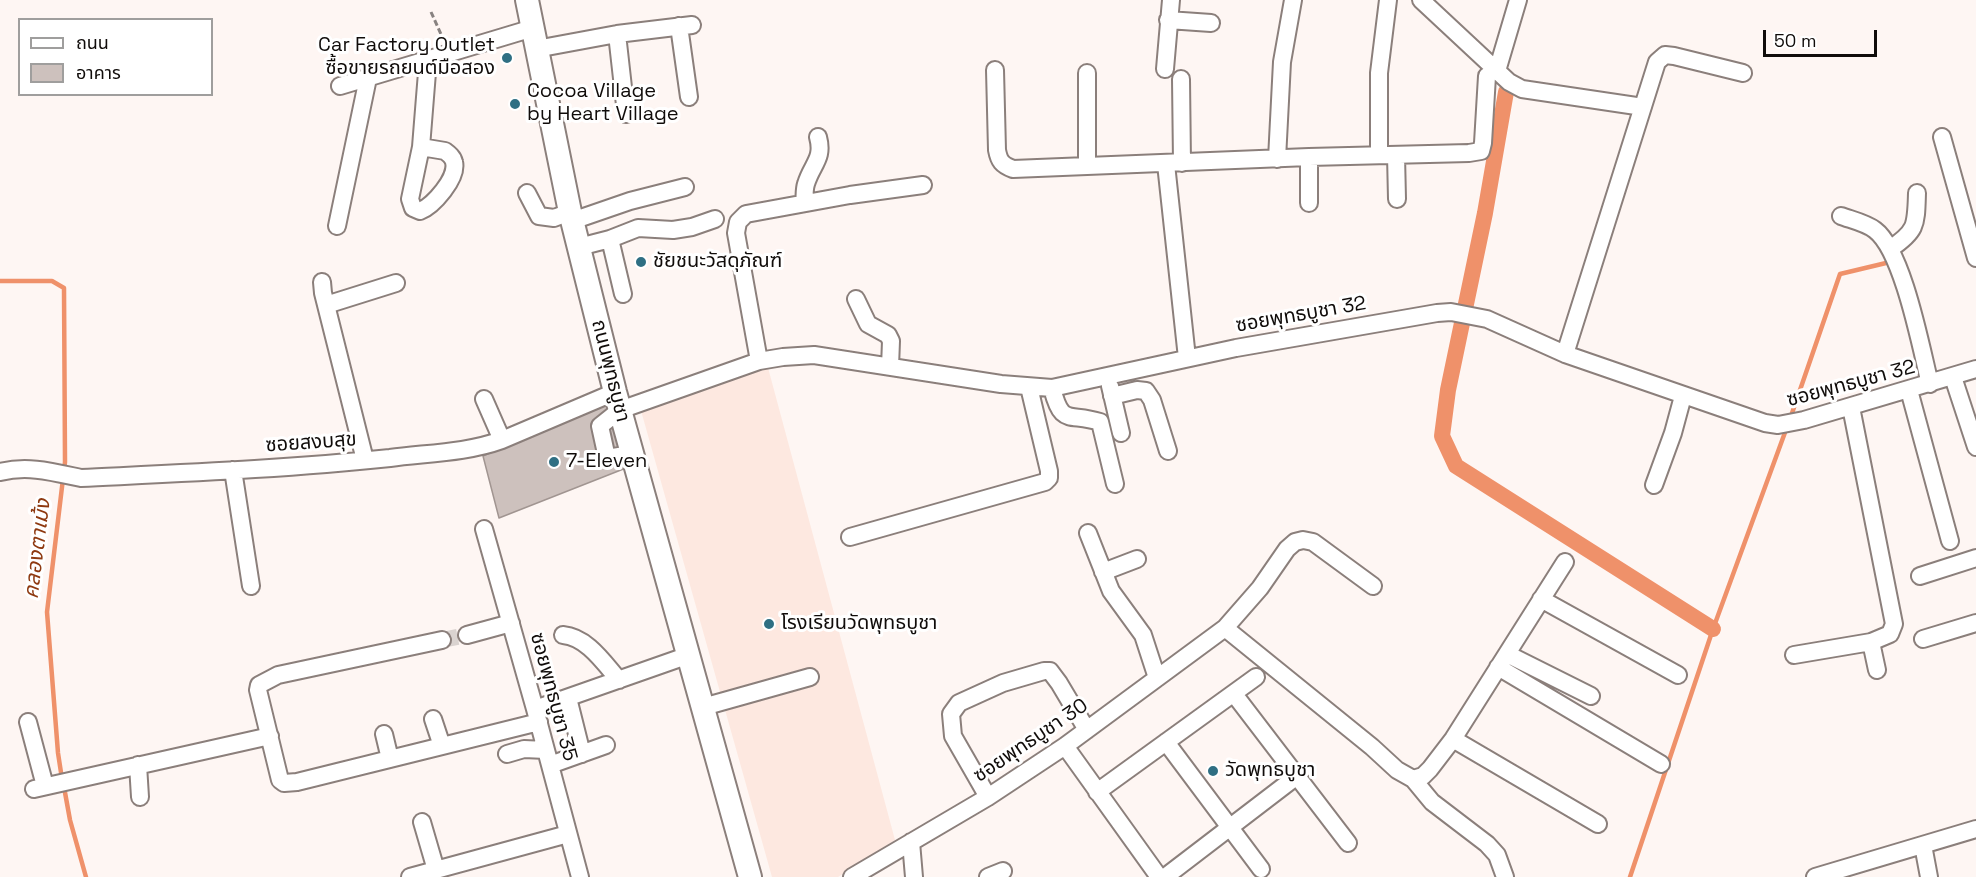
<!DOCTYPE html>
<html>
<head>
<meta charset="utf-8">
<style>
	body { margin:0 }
	#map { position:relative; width:1976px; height:877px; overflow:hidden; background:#fef6f3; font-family:"Space Grotesk","Noto Sans Thai",sans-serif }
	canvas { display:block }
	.legend { position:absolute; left:18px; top:18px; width:195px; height:78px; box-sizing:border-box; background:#fff; border:2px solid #9f9e9d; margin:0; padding:8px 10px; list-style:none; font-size:18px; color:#100c0a }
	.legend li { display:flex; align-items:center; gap:12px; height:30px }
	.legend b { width:30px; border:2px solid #9f9e9d }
	.scale { position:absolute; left:1763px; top:30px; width:114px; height:27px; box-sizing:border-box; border:3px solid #100c0a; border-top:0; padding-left:8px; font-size:18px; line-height:21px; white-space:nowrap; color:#100c0a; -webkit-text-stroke:4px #fff; paint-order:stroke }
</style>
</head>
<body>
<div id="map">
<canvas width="1976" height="877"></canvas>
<ul class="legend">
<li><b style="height:8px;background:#fff"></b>ถนน</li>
<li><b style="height:16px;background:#cdc1bd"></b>อาคาร</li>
</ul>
<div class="scale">50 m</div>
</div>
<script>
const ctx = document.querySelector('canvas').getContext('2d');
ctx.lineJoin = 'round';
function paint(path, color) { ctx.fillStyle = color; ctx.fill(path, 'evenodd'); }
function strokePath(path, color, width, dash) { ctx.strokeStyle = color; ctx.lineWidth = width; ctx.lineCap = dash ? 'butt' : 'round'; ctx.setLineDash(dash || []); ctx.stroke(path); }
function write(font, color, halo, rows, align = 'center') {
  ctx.font = font + ' "Space Grotesk","Noto Sans Thai",sans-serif'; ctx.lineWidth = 6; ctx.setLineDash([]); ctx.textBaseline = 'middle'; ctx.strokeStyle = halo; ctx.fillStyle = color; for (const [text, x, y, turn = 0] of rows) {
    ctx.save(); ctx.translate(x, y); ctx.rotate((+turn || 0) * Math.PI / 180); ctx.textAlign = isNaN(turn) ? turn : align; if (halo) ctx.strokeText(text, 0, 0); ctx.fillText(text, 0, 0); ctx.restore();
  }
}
paint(new Path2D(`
	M 767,364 L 895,840 L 838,877 L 772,877 L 640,407 Z`), '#fde8e0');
strokePath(new Path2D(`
	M 0,281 L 52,281 L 64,288 L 65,462 L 47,612 L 58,753 L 62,779
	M 1790,419 L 1840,274 L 1886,263
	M 64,787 L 70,820 L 86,877
	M 1630,877 L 1713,629 L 1787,427`), '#ef916a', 4.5);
strokePath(new Path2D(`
	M 1506,92 L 1485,213 L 1448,390 L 1442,436 L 1456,466 L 1713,629`), '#ef916a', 16);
const building = new Path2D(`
	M 608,402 L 626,468 L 499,518 L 483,456 Z`);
paint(building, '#cdc1bd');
strokePath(building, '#a19591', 1.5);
strokePath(new Path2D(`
	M 442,640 L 467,635`), '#dad3d0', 16, [16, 8]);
const minor = new Path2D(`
	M 1421,0 L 1509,82 L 1522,89 L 1643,107
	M 1168,20 L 1211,23
	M 679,26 L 689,97
	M 617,34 L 626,114
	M 536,49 L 617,34 L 692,25
	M 1165,69 L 1171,0
	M 995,70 L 997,150 C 999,161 1002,165 1013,169 L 1309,157 L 1469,153 L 1481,151 L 1483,143 L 1487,76
	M 1497,71 L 1518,0
	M 1181,79 L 1182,163
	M 340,86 L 533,28
	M 1942,137 L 1976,258
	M 421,147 L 445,151 C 449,154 453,157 454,162 C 458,178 433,206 420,211 L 413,208 L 410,199 L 421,147 L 428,60
	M 1379,154 L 1379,73 L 1388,0
	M 1396,155 L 1397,199
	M 1277,159 L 1282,62 L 1293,0
	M 1166,164 L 1187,358
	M 1087,165 L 1087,73
	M 527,193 L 539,216 L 554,218 L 570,212
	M 804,203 C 805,197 804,190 806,184 C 812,164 824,159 818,137
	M 1309,203 L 1309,157
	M 1841,216 C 1852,220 1866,223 1875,230 C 1903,251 1921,348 1930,384
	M 572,221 L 630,201 L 685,187
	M 337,226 L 368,78
	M 610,239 L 623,294
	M 579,247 L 610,239 L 638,228 L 673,230 L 692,227 L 715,219
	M 1890,249 C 1917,231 1916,225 1917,193
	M 322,282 L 323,293 L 365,460
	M 856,299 L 868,324 L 888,335 L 891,341 L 890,367
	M 326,305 L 396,283
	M 1565,354 L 1657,62 L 1665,55 L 1674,56 L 1743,73
	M 759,361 L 736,233 L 738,222 L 746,214 L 850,195 L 923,185
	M 1953,377 L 1976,447
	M 1110,386 L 1121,433
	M 1052,388 C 1062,427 1068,412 1100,422 L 1115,484
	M 1909,390 L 1950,541
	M 1112,396 L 1137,390 L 1146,391 L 1152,400 L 1168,451
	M 484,399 L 502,440
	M 1851,407 L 1894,624 L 1890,634 L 1871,642 L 1877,670
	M 631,454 L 607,458 L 600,426 L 620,410 L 759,361 L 783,357 L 814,355 L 1001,384 L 1052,388 L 1236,348 L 1437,313 L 1451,312 L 1487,319 L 1565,354 L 1765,423 L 1778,425 L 1804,420 L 1976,369
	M 233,470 L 251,586
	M 0,472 C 28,465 53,472 81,478 C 184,473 287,469 390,458 C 427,453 466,453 502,440 L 615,392
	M 1654,485 L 1673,433 L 1683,396
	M 484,529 L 535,709 L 580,877
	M 1088,533 L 1111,591 L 1143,635 L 1157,678
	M 850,537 L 1045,482 L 1049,478 L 1049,471 L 1029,387
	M 1103,572 L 1137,559
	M 1920,576 L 1976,558
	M 1373,586 L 1313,542 L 1303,540 L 1295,542 L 1287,549 L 1260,588 L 1225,628 L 1372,747 L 1397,770 L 1413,779 L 1432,802 L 1487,844 L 1497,855 L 1505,877
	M 1541,599 L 1678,675
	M 467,635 L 511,623
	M 563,635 C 587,637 604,663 619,680
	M 1923,639 L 1976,623
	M 442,640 L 278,675 L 259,685 L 258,690 L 280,780 L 284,783 L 297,782 L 539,722
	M 1507,654 L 1591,696
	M 1794,655 L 1871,642
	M 1498,667 L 1661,764
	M 1234,694 L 1348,843
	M 568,698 L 582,754
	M 703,707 L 810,677
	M 535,709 L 689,655
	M 433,719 L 442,746
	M 28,722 L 45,786
	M 384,734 L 390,759
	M 1453,739 L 1598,824
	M 1166,742 L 1261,869
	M 1065,746 L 1159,877
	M 507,754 L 524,749 L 546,750
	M 138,765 L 140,797
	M 550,765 L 606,745
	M 1413,779 L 1423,776 L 1430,769 L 1453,739 L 1565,562
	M 34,789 L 270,736
	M 1097,792 L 1256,677
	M 988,797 L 953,736 L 951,714 L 959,703 L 1003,683 L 1044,671 L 1050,671 L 1059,683 L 1087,730
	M 422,822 L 436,870
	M 911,842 L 914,877
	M 1923,845 L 1929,877
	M 410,877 L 568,834
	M 852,877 L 988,797 L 1065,746 L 1225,628
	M 988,877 L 1003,871
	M 1165,877 L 1297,776
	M 1815,877 L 1976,829`);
const major = new Path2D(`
	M 527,0 L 570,212 L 615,392 L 750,877`);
strokePath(minor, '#8b7f7b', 20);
strokePath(major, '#8b7f7b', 26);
strokePath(new Path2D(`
	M 431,12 L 444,41`), '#888280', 3, [6, 3]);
strokePath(minor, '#fff', 16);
strokePath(major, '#fff', 22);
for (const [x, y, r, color] of [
	[507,58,6,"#2f6f83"],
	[515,104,6,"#2f6f83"],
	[641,262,6,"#2f6f83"],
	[554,462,6,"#2f6f83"],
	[769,624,6,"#2f6f83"],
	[1213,771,6,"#2f6f83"]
]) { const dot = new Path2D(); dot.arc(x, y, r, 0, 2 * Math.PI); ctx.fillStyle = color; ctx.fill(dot); strokePath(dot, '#fff', 2); }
write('20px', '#100c0a', '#fff', [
	["Car Factory Outlet",495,46,"right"],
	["ซื้อขายรถยนต์มือสอง",495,69,"right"],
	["Cocoa Village",527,92],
	["by Heart Village",527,115],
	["ชัยชนะวัสดุภัณฑ์",653,262],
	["7-Eleven",566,462],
	["โรงเรียนวัดพุทธบูชา",781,624],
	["วัดพุทธบูชา",1225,771]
], 'left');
write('20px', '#100c0a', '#fff', [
	["ซอยพุทธบูชา 32",1301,315,-10],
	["ถนนพุทธบูชา",610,371,76],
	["ซอยพุทธบูชา 32",1851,384,-15],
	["ซอยสงบสุข",311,443,-4],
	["ซอยพุทธบูชา 35",553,697,75],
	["ซอยพุทธบูชา 30",1031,741,-34]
]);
write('italic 21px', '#8e3910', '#fff', [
	["คลองตาเม้ง",38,549,-83]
]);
</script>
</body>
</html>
